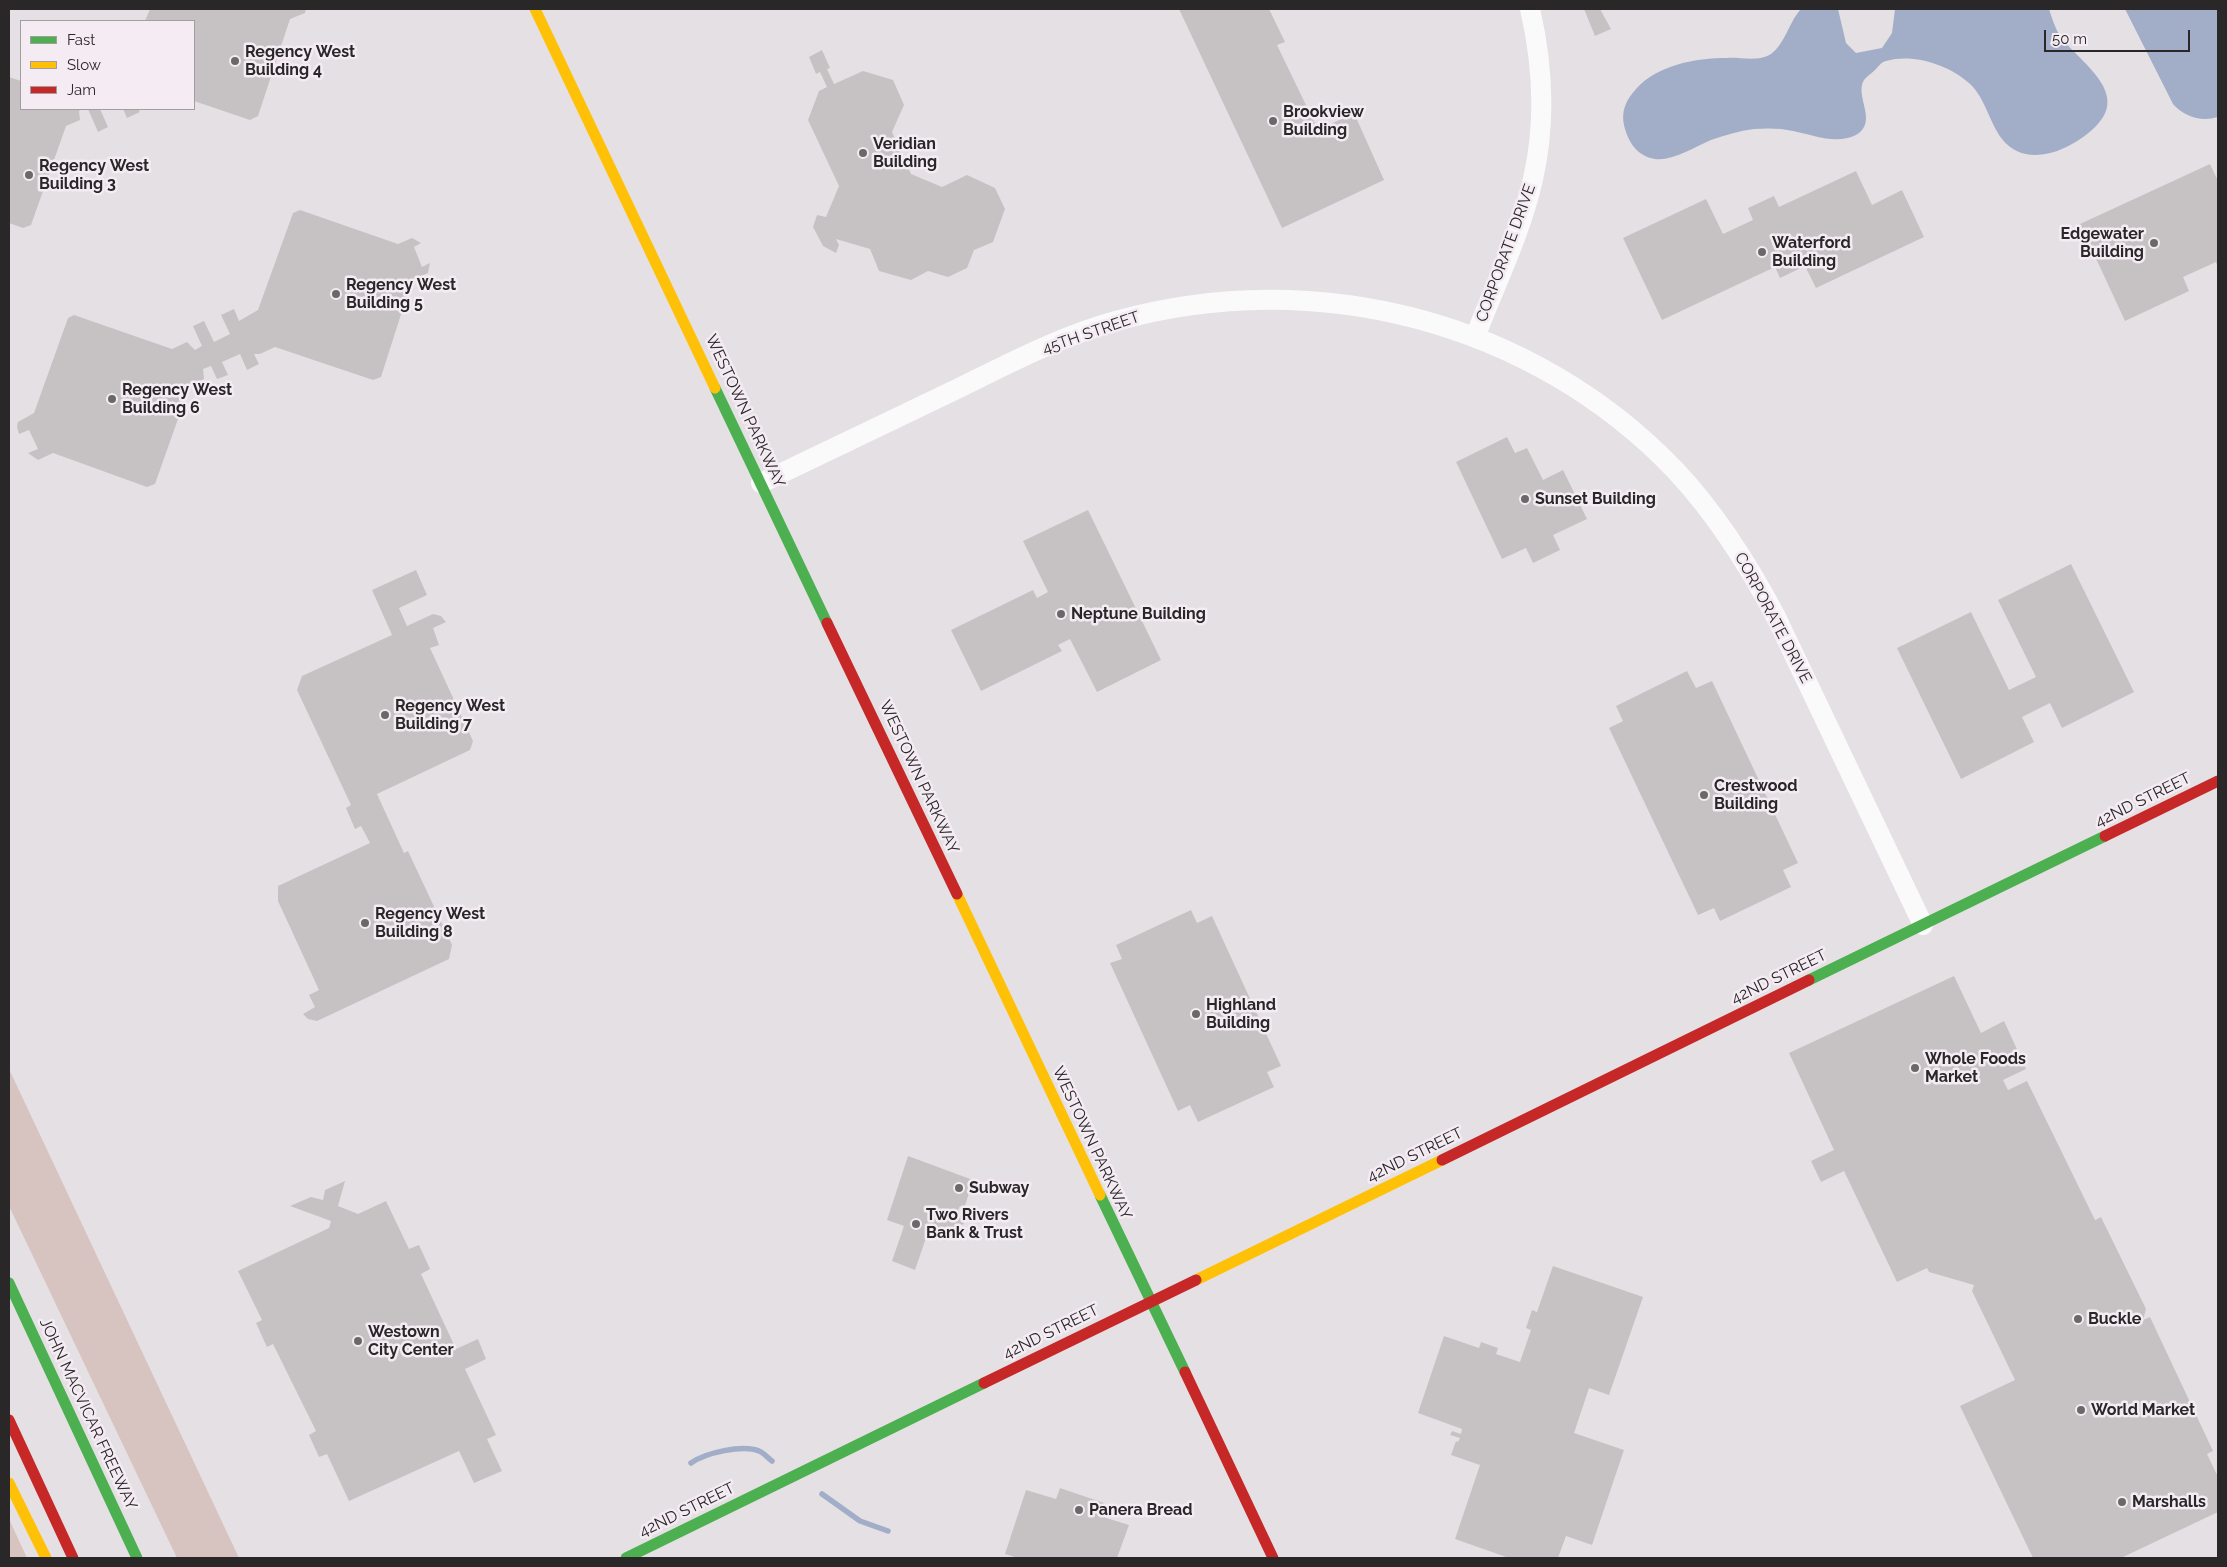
<!DOCTYPE html>
<html>
<head>
<meta charset="utf-8">
<style>
	body { margin:0 }
	#map { position:relative; width:2227px; height:1567px; overflow:hidden; background:#e5e0e4; font-family:Raleway,sans-serif }
	canvas { display:block }
	.frame { position:absolute; inset:0; border:10px solid #2a2729; pointer-events:none }
	.legend { position:absolute; left:20px; top:20px; width:175px; height:90px; box-sizing:border-box; background:#f4ecf2; border:1px solid #a39da2; margin:0; padding:6px 9px; list-style:none; font-size:15px; color:#2a2729 }
	.legend li { display:flex; align-items:center; gap:10px; height:25px }
	.legend b { width:25px; border:1px solid #a39da2 }
	.scale { position:absolute; left:2044px; top:30px; width:146px; height:22px; box-sizing:border-box; border:2px solid #2a2729; border-top:0; padding-left:6px; font-size:15px; line-height:18px; white-space:nowrap; color:#2a2729; -webkit-text-stroke:4px #f4ecf2; paint-order:stroke }
</style>
</head>
<body>
<div id="map">
<canvas width="2227" height="1567"></canvas>
<div class="frame"></div>
<ul class="legend">
<li><b style="height:6px;background:#4caf50"></b>Fast</li>
<li><b style="height:6px;background:#ffc107"></b>Slow</li>
<li><b style="height:6px;background:#c62828"></b>Jam</li>
</ul>
<div class="scale">50 m</div>
</div>
<script>
const ctx = document.querySelector('canvas').getContext('2d');
ctx.lineJoin = 'round';
function paint(path, color) { ctx.fillStyle = color; ctx.fill(path, 'evenodd'); }
function strokePath(path, color, width, dash) { ctx.strokeStyle = color; ctx.lineWidth = width; ctx.lineCap = dash ? 'butt' : 'round'; ctx.setLineDash(dash || []); ctx.stroke(path); }
function write(font, color, halo, rows, align = 'center') {
  ctx.font = font + ' Raleway,sans-serif'; ctx.lineWidth = 5; ctx.setLineDash([]); ctx.textBaseline = 'middle'; ctx.strokeStyle = halo; ctx.fillStyle = color; for (const [text, x, y, turn = 0] of rows) {
    ctx.save(); ctx.translate(x, y); ctx.rotate((+turn || 0) * Math.PI / 180); ctx.textAlign = isNaN(turn) ? turn : align; if (halo) ctx.strokeText(text, 0, 0); ctx.fillText(text, 0, 0); ctx.restore();
  }
}
paint(new Path2D(`
	M 9,1069 L 239,1558 L 177,1558 L 9,1206 Z
	M 9,1519 L 27,1558 L 9,1558 Z`), '#d7c3bf');
paint(new Path2D(`
	M 1801,9 L 1838,9 L 1846,43 L 1856,53 L 1882,48 L 1892,33 L 1895,9 L 2049,9 C 2052,18 2055,28 2060,36 C 2077,60 2130,91 2097,125 C 2074,149 2027,171 2002,139 C 1989,122 1985,97 1969,83 C 1949,65 1913,53 1886,61 C 1881,62 1879,66 1875,70 C 1872,73 1867,76 1864,80 C 1854,96 1879,122 1856,135 C 1836,145 1814,135 1793,131 C 1781,128 1767,128 1754,129 C 1739,131 1725,135 1711,140 C 1694,147 1674,161 1655,159 C 1637,156 1628,142 1624,125 C 1621,111 1626,100 1636,89 C 1657,65 1696,58 1727,58 C 1740,57 1759,62 1771,54 C 1785,44 1789,22 1801,9 Z
	M 2125,9 L 2218,9 L 2218,117 C 2201,122 2185,117 2173,104 Z`), '#a2aec8');
strokePath(new Path2D(`
	M 691,1463 C 705,1453 743,1444 759,1451 C 764,1453 768,1458 772,1461
	M 822,1494 L 860,1521 L 888,1531`), '#a2aec8', 5.5);
paint(new Path2D(`
	M 150,9 L 306,9 L 305,13 L 290,19 L 258,116 L 250,120 L 194,101 L 194,21 L 145,21 Z
	M 1179,9 L 1269,9 L 1285,42 L 1277,45 L 1318,130 L 1354,113 L 1384,180 L 1282,228 Z
	M 1584,9 L 1600,9 L 1611,29 L 1595,36 Z
	M 822,50 L 830,68 L 827,69 L 834,84 L 863,71 L 893,80 L 904,105 L 892,132 L 911,174 L 942,187 L 967,175 L 995,188 L 1005,209 L 993,242 L 974,250 L 967,268 L 948,277 L 928,271 L 911,280 L 879,271 L 870,249 L 836,239 L 839,245 L 836,253 L 823,246 L 813,227 L 817,215 L 826,217 L 839,186 L 808,120 L 819,91 L 827,87 L 820,72 L 816,74 L 809,57 Z
	M 9,77 L 21,81 L 21,109 L 83,109 L 79,111 L 80,120 L 66,126 L 31,225 L 23,228 L 9,223 Z
	M 88,109 L 100,109 L 108,127 L 98,132 Z
	M 123,109 L 138,109 L 140,112 L 127,118 Z
	M 2210,164 L 2218,181 L 2218,268 L 2216,262 L 2183,277 L 2189,291 L 2125,321 L 2080,224 Z
	M 1856,171 L 1872,205 L 1902,190 L 1924,237 L 1816,288 L 1805,266 L 1780,278 L 1775,267 L 1662,320 L 1623,238 L 1706,199 L 1723,234 L 1753,220 L 1748,208 L 1774,196 L 1779,207 Z
	M 300,210 L 398,244 L 412,238 L 421,243 L 414,247 L 422,267 L 430,263 L 428,273 L 412,280 L 381,377 L 373,380 L 275,347 L 260,354 L 254,354 L 259,364 L 247,370 L 240,354 L 222,362 L 228,375 L 217,379 L 211,366 L 203,369 L 204,379 L 190,385 L 155,484 L 147,487 L 53,453 L 38,460 L 28,453 L 38,449 L 29,430 L 19,434 L 17,427 L 18,422 L 34,413 L 68,318 L 74,315 L 172,349 L 187,342 L 195,350 L 202,346 L 193,326 L 204,321 L 214,342 L 230,334 L 221,315 L 234,309 L 239,321 L 258,310 L 293,213 Z
	M 1507,437 L 1515,453 L 1527,448 L 1543,480 L 1563,470 L 1587,519 L 1553,535 L 1560,550 L 1533,563 L 1526,548 L 1502,559 L 1456,462 Z
	M 1088,510 L 1161,660 L 1097,692 L 1070,639 L 1058,645 L 1062,651 L 981,691 L 951,630 L 1033,590 L 1037,598 L 1048,592 L 1023,541 Z
	M 2071,564 L 2134,692 L 2062,728 L 2050,703 L 2022,717 L 2034,742 L 1961,779 L 1897,648 L 1971,612 L 2009,690 L 2036,677 L 1998,600 Z
	M 416,570 L 427,595 L 399,608 L 407,626 L 433,614 L 441,616 L 446,622 L 433,628 L 439,645 L 430,648 L 473,741 L 470,750 L 377,794 L 404,853 L 408,851 L 452,945 L 449,959 L 317,1021 L 308,1019 L 303,1014 L 315,1007 L 309,995 L 319,990 L 278,901 L 278,886 L 370,843 L 361,826 L 355,829 L 346,808 L 351,805 L 297,690 L 302,676 L 392,635 L 372,590 Z
	M 1687,671 L 1696,688 L 1712,681 L 1798,863 L 1783,870 L 1791,887 L 1720,921 L 1714,908 L 1698,915 L 1609,728 L 1623,721 L 1616,706 Z
	M 1191,910 L 1197,923 L 1212,916 L 1281,1066 L 1267,1072 L 1274,1087 L 1198,1122 L 1190,1105 L 1178,1111 L 1110,963 L 1122,959 L 1116,945 Z
	M 1954,976 L 1981,1033 L 2004,1021 L 2026,1069 L 2003,1080 L 2008,1090 L 2027,1081 L 2095,1220 L 2101,1217 L 2146,1309 L 2143,1320 L 2150,1317 L 2213,1451 L 2207,1454 L 2218,1477 L 2218,1512 L 2121,1558 L 2033,1558 L 1960,1406 L 2015,1380 L 1972,1291 L 1974,1285 L 1929,1272 L 1927,1268 L 1897,1282 L 1844,1171 L 1821,1182 L 1811,1161 L 1834,1150 L 1789,1053 Z
	M 908,1156 L 973,1180 L 964,1209 L 960,1206 L 958,1210 L 964,1224 L 951,1228 L 946,1241 L 927,1235 L 915,1270 L 892,1261 L 904,1226 L 887,1220 Z
	M 345,1181 L 338,1206 L 358,1214 L 386,1201 L 409,1249 L 419,1245 L 430,1269 L 421,1274 L 456,1349 L 478,1339 L 486,1359 L 465,1369 L 496,1435 L 487,1439 L 502,1471 L 474,1483 L 459,1451 L 349,1501 L 327,1454 L 319,1457 L 309,1435 L 316,1431 L 273,1344 L 267,1347 L 256,1323 L 262,1320 L 238,1271 L 329,1228 L 331,1221 L 290,1206 L 311,1197 L 323,1200 L 325,1190 Z
	M 1553,1266 L 1643,1297 L 1609,1395 L 1589,1388 L 1574,1433 L 1624,1450 L 1592,1545 L 1566,1536 L 1558,1558 L 1509,1558 L 1455,1539 L 1480,1465 L 1451,1455 L 1456,1441 L 1458,1442 L 1460,1438 L 1450,1435 L 1452,1431 L 1461,1434 L 1462,1429 L 1418,1413 L 1444,1336 L 1479,1348 L 1481,1342 L 1498,1348 L 1496,1354 L 1520,1362 L 1531,1330 L 1526,1328 L 1532,1310 L 1537,1312 Z
	M 1060,1488 L 1104,1503 L 1100,1516 L 1129,1525 L 1117,1558 L 1018,1558 L 1005,1554 L 1026,1490 L 1056,1499 Z`), '#c6c2c4');
strokePath(new Path2D(`
	M 1475,337 C 1495,285 1521,233 1533,179 C 1546,122 1543,65 1530,9
	M 761,483 C 827,451 893,419 959,388 C 1010,363 1061,336 1116,321 C 1315,265 1533,321 1676,471 C 1717,515 1748,564 1776,617 L 1923,925`), '#fbfafb', 20);
strokePath(new Path2D(`
	M 715,388 L 827,623
	M 1809,980 L 2105,836
	M 1100,1195 L 1185,1372
	M 9,1283 L 137,1558
	M 626,1558 L 984,1383`), '#4caf50', 11);
strokePath(new Path2D(`
	M 535,9 L 715,388
	M 957,894 L 1100,1195
	M 1196,1280 L 1442,1160
	M 9,1483 L 46,1558`), '#ffc107', 11);
strokePath(new Path2D(`
	M 827,623 L 957,894
	M 2105,836 L 2218,781
	M 1442,1160 L 1809,980
	M 1185,1372 L 1273,1558
	M 984,1383 L 1196,1280
	M 9,1420 L 73,1558`), '#c62828', 11);
for (const [x, y, r, color] of [
	[235,61,5,"#6b686a"],
	[1273,121,5,"#6b686a"],
	[863,153,5,"#6b686a"],
	[29,175,5,"#6b686a"],
	[2154,243,5,"#6b686a"],
	[1762,252,5,"#6b686a"],
	[336,294,5,"#6b686a"],
	[112,399,5,"#6b686a"],
	[1525,499,5,"#6b686a"],
	[1061,614,5,"#6b686a"],
	[385,715,5,"#6b686a"],
	[1704,795,5,"#6b686a"],
	[365,923,5,"#6b686a"],
	[1196,1014,5,"#6b686a"],
	[1915,1068,5,"#6b686a"],
	[959,1188,5,"#6b686a"],
	[916,1224,5,"#6b686a"],
	[2078,1319,5,"#6b686a"],
	[358,1341,5,"#6b686a"],
	[2081,1410,5,"#6b686a"],
	[2122,1502,5,"#6b686a"],
	[1079,1510,5,"#6b686a"]
]) { const dot = new Path2D(); dot.arc(x, y, r, 0, 2 * Math.PI); ctx.fillStyle = color; ctx.fill(dot); strokePath(dot, '#f4ecf2', 2); }
write('bold 16px', '#2a2729', '#f4ecf2', [
	["Regency West",245,52],
	["Building 4",245,70],
	["Brookview",1283,112],
	["Building",1283,130],
	["Veridian",873,144],
	["Building",873,162],
	["Regency West",39,166],
	["Building 3",39,184],
	["Edgewater",2144,234,"right"],
	["Building",2144,252,"right"],
	["Waterford",1772,243],
	["Building",1772,261],
	["Regency West",346,285],
	["Building 5",346,303],
	["Regency West",122,390],
	["Building 6",122,408],
	["Sunset Building",1535,499],
	["Neptune Building",1071,614],
	["Regency West",395,706],
	["Building 7",395,724],
	["Crestwood",1714,786],
	["Building",1714,804],
	["Regency West",375,914],
	["Building 8",375,932],
	["Highland",1206,1005],
	["Building",1206,1023],
	["Whole Foods",1925,1059],
	["Market",1925,1077],
	["Subway",969,1188],
	["Two Rivers",926,1215],
	["Bank & Trust",926,1233],
	["Buckle",2088,1319],
	["Westown",368,1332],
	["City Center",368,1350],
	["World Market",2091,1410],
	["Marshalls",2132,1502],
	["Panera Bread",1089,1510]
], 'left');
write('16px', '#2a2729', '#f4ecf2', [
	["CORPORATE DRIVE",1506,253,-70],
	["45TH STREET",1091,333,-19],
	["WESTOWN PARKWAY",745,411,65],
	["CORPORATE DRIVE",1773,618,62],
	["WESTOWN PARKWAY",919,777,65],
	["42ND STREET",2143,800,-26],
	["42ND STREET",1779,977,-26],
	["WESTOWN PARKWAY",1092,1143,65],
	["42ND STREET",1415,1155,-26],
	["42ND STREET",1051,1332,-26],
	["JOHN MACVICAR FREEWAY",88,1414,65],
	["42ND STREET",687,1510,-26]
]);
</script>
</body>
</html>
